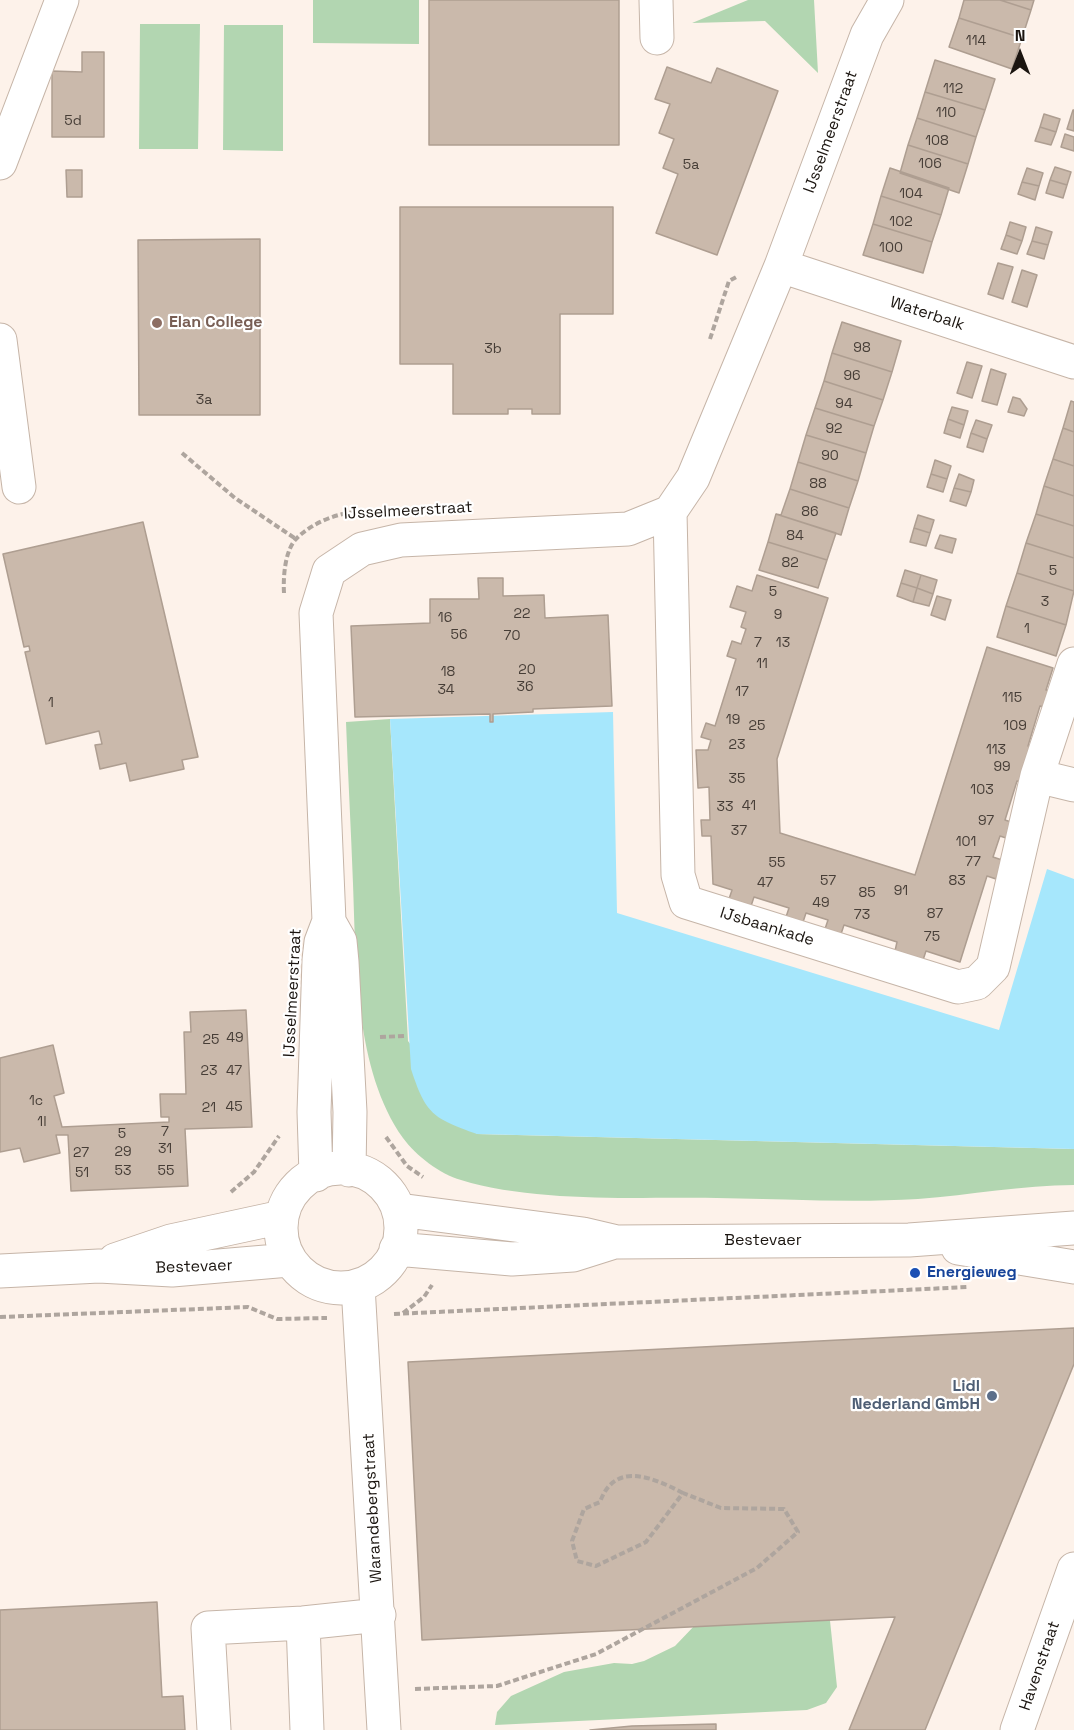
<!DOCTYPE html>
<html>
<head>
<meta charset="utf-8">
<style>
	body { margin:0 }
	#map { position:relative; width:1074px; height:1730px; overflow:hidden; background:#fdf2ea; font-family:"Space Grotesk",sans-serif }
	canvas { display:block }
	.north { position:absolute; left:990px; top:24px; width:60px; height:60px; -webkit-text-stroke:4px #fff; paint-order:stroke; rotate:0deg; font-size:16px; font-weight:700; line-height:24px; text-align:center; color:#1b1510 }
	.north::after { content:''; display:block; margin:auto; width:21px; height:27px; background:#1b1510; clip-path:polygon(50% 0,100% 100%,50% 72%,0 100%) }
</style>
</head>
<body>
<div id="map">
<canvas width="1074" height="1730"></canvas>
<div class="north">N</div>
</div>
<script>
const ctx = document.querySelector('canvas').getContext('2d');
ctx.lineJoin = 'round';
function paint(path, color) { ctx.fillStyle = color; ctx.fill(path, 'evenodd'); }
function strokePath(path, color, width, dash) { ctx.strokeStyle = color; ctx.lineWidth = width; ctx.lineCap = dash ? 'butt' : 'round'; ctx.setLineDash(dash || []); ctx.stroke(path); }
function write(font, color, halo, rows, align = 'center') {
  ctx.font = font + ' "Space Grotesk",sans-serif'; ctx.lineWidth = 4.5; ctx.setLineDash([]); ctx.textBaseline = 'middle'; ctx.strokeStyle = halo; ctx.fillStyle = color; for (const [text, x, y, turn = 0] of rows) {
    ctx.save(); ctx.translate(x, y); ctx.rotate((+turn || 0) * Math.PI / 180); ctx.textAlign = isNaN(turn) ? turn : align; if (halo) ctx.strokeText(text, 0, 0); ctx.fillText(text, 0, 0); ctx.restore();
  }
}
paint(new Path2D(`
	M 313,0 L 419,0 L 419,44 L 313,43 Z
	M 748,0 L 814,0 L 818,73 L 765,21 L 692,23 Z
	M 140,24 L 200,24 L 198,149 L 139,149 Z
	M 224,25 L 283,25 L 283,151 L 223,150 Z
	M 390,719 L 408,1041 L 477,1134 L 1074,1149 L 1074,1185 C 1022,1185 971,1195 918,1199 C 852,1203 784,1199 717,1198 C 638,1197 536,1203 461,1180 C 440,1174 416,1156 403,1138 C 355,1070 356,964 353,884 C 351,830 348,776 346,722 Z
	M 827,1592 L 837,1687 L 826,1703 L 807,1710 L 495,1725 L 497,1712 L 511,1696 L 564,1672 L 614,1663 L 632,1664 L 644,1661 L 675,1646 L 696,1624 Z`), '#b2d6b1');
paint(new Path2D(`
	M 613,712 L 617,913 L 999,1030 L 1047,869 L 1074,879 L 1074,1149 L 477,1134 C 433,1118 426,1115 411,1069 L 390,719 Z`), '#a6e7fc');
const building = new Path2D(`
	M 429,0 L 619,0 L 619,145 L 429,145 Z
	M 964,0 L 1000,0 L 1031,10 L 1022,38 L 959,18 Z
	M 1000,0 L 1034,0 L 1031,10 Z
	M 959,18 L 1022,38 L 1012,69 L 949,47 Z
	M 82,52 L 104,52 L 104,137 L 52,137 L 52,71 L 82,72 Z
	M 935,60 L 995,79 L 985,110 L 925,92 Z
	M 667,67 L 711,83 L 717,68 L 778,91 L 717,255 L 656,233 L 678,174 L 663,168 L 674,139 L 659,133 L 670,104 L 655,99 Z
	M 925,92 L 985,110 L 976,137 L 917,118 Z
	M 1073,110 L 1074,110 L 1074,131 L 1067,129 Z
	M 1044,114 L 1060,119 L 1056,132 L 1040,127 Z
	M 917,118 L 976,137 L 968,164 L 908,145 Z
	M 1040,127 L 1056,132 L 1051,145 L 1035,141 Z
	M 1065,134 L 1074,137 L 1074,151 L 1061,147 Z
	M 908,145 L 968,164 L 959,193 L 900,173 Z
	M 1055,167 L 1071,172 L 1067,185 L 1050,180 Z
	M 890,168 L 949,188 L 941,215 L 881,196 Z
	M 1027,168 L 1043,173 L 1039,186 L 1022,182 Z
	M 66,170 L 82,170 L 82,197 L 67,197 Z
	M 1050,180 L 1067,185 L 1063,198 L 1046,193 Z
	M 1022,182 L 1039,186 L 1035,200 L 1018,194 Z
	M 881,196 L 941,215 L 932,242 L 873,224 Z
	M 400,207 L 613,207 L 613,314 L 560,314 L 560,414 L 532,414 L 532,409 L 508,409 L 508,414 L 453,414 L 453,364 L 400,364 Z
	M 1010,222 L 1026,227 L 1022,241 L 1006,235 Z
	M 873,224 L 932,242 L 923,273 L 863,255 Z
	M 1036,227 L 1052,232 L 1048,245 L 1032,241 Z
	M 1006,235 L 1022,241 L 1017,254 L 1001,249 Z
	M 260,239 L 260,415 L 139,415 L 138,240 Z
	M 1032,241 L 1048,245 L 1044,259 L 1027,254 Z
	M 998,263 L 1013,267 L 1003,299 L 988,294 Z
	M 1022,270 L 1037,275 L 1027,307 L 1012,302 Z
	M 842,322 L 901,341 L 892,372 L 832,353 Z
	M 832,353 L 892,372 L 883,400 L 824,381 Z
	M 967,362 L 982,366 L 972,398 L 957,393 Z
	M 991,369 L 1006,374 L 997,405 L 982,401 Z
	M 824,381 L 883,400 L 874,426 L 815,408 Z
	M 1013,397 L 1020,399 L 1027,409 L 1024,416 L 1008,412 Z
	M 1071,401 L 1074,402 L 1074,432 L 1063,428 Z
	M 952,407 L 968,411 L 964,425 L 948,419 Z
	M 815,408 L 874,426 L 866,453 L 806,435 Z
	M 948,419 L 964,425 L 960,438 L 944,433 Z
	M 976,420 L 992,425 L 987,439 L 971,433 Z
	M 1063,428 L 1074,432 L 1074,466 L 1053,459 Z
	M 971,433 L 987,439 L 983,452 L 967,447 Z
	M 806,435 L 866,453 L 858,481 L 798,462 Z
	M 1053,459 L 1074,466 L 1074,496 L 1044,486 Z
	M 935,460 L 951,466 L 947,479 L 931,474 Z
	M 798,462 L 858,481 L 849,508 L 790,489 Z
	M 931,474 L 947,479 L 943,492 L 927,487 Z
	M 959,474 L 974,480 L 971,492 L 954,488 Z
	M 1044,486 L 1074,496 L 1074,526 L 1036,514 Z
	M 954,488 L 971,492 L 966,506 L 950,501 Z
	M 790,489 L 849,508 L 841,535 L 776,514 L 781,515 Z
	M 776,514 L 836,533 L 827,560 L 768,542 Z
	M 1036,514 L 1074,526 L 1074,558 L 1026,543 Z
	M 918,515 L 934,520 L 930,533 L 914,528 Z
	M 143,522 L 198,757 L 182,760 L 184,769 L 130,781 L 126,763 L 100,769 L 95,745 L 102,744 L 99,731 L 46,744 L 25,652 L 30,651 L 29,646 L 24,647 L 3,554 Z
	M 914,528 L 930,533 L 926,546 L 910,542 Z
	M 940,535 L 956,539 L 952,553 L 935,548 Z
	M 768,542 L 827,560 L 818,588 L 759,570 Z
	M 1026,543 L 1074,558 L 1074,591 L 1017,573 Z
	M 905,570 L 921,575 L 917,588 L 901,583 Z
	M 1017,573 L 1074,591 L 1066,625 L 1006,606 Z
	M 757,575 L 828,598 L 777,759 L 780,833 L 915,875 L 987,647 L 1053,668 L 1046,690 L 1055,692 L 1050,709 L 1040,706 L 1028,746 L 1037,748 L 1026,784 L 1017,781 L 1005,820 L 1014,823 L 1009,839 L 1000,836 L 993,857 L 1002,860 L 996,879 L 987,876 L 960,962 L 926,951 L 923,960 L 895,951 L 897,942 L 844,925 L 841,934 L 825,929 L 828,920 L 806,913 L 803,922 L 786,917 L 789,908 L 754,897 L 751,906 L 729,899 L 732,890 L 713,884 L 711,836 L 702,836 L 701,820 L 710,820 L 709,787 L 698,788 L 696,750 L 708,750 L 711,740 L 701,737 L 706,723 L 715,726 L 736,659 L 727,656 L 732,641 L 741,644 L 746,629 L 741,627 L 746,612 L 730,607 L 737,586 L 752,591 Z
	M 921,575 L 937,580 L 933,594 L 917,588 Z
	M 478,578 L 503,578 L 503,596 L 544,595 L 545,618 L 608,615 L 612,706 L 533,709 L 533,712 L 493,714 L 493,722 L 490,722 L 490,714 L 355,717 L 351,626 L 430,623 L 430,599 L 479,599 Z
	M 901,583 L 917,588 L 913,602 L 897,596 Z
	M 917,588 L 933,594 L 929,606 L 913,602 Z
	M 937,596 L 951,600 L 945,620 L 931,615 Z
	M 1006,606 L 1066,625 L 1056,656 L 997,637 Z
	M 246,1010 L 252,1127 L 185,1129 L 188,1186 L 71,1191 L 68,1135 L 56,1135 L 60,1153 L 24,1162 L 20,1148 L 0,1152 L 0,1058 L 53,1045 L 64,1093 L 54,1096 L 62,1127 L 169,1122 L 169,1117 L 161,1117 L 160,1094 L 186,1094 L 184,1032 L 191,1032 L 190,1012 Z
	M 1074,1328 L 1074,1364 L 925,1730 L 849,1730 L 895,1617 L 422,1640 L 408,1362 Z
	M 157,1602 L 162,1697 L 183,1696 L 185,1730 L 0,1730 L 0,1610 Z
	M 716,1724 L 716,1730 L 590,1730 L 632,1726 Z`);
paint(building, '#cab9ab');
strokePath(building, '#ae9e91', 1.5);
const minor = new Path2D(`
	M 656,0 L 657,38
	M 0,163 L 62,0
	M 781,266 L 1074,362
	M 0,340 L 19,487
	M 670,512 L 678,875 L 686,902 L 958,987 L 977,983 L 993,967 L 1037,776 L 1074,664
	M 1037,776 L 1074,785
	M 331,925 L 340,941 L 342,962 L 350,1112 L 349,1170
	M281 1228a60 60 0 1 1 120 0a60 60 0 1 1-120 0Z
	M 316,1175 L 314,1112 L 319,960 L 321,942 L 329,921 L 316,613 L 329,571 L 362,549 L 401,540 L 628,529 L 670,512 L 693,478 L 781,266 L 867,35 L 887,0
	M 399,1210 L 583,1234 L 617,1242 L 909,1240 L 1074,1228
	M 958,1248 L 1074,1267
	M 396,1249 L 512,1259 L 573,1255 L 611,1243
	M 115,1260 L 171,1241 L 282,1217
	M 0,1271 L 99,1266 L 172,1270 L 289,1260
	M 358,1286 L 384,1730
	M 303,1623 L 307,1730
	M 214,1730 L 208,1628 L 303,1623 L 379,1615
	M 1017,1730 L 1074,1569`);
strokePath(minor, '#c6b5a8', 35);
strokePath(new Path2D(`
	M 710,339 L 729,281 L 738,276
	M 182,453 L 235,498 L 296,539
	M 284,593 C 283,577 285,549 297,538 C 312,523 337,513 357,512
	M 380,1037 L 404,1036
	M 386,1137 L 407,1166 L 423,1177
	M 231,1192 L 254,1172 L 279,1136
	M 403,1313 L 424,1297 L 432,1285
	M 394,1314 L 968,1287
	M 0,1317 L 248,1307 L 277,1319 L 327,1318
	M 415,1689 L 497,1686 L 596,1654 L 757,1568 L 798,1532 L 784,1509 L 721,1508 L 683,1493 L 646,1542 L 596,1566 L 577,1561 L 572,1541 L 584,1509 L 600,1502 C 615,1460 654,1478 683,1493`), '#aea59e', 4, [6, 3]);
strokePath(minor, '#fff', 33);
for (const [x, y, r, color] of [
	[157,323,6,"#8d6e63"],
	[915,1273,6,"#1a4fb4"],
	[992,1396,6,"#5c6f8a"]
]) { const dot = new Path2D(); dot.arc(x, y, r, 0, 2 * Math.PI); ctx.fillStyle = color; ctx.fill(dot); strokePath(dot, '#fff', 2); }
write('14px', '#473e37', null, [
	["114",976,41],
	["112",953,89],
	["110",946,113],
	["5d",73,121],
	["108",937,141],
	["106",930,164],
	["5a",691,165],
	["104",911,194],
	["102",901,222],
	["100",891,248],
	["98",862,348],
	["3b",493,349],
	["96",852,376],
	["3a",204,400],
	["94",844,404],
	["92",834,429],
	["90",830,456],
	["88",818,484],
	["86",810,512],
	["84",795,536],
	["82",790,563],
	["5",1053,571],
	["5",773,592],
	["3",1045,602],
	["22",522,614],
	["9",778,615],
	["16",445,618],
	["1",1027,629],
	["56",459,635],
	["70",512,636],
	["7",758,643],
	["13",783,643],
	["11",762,664],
	["20",527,670],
	["18",448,672],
	["36",525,687],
	["34",446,690],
	["17",742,692],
	["115",1012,698],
	["1",51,703],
	["19",733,720],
	["25",757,726],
	["109",1015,726],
	["23",737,745],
	["113",996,750],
	["99",1002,767],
	["35",737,779],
	["103",982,790],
	["41",749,806],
	["33",725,807],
	["97",986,821],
	["37",739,831],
	["101",966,842],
	["77",973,862],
	["55",777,863],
	["57",828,881],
	["83",957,881],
	["47",765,883],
	["91",901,891],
	["85",867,893],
	["49",821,903],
	["87",935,914],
	["73",862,915],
	["75",932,937],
	["49",235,1038],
	["25",211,1040],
	["23",209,1071],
	["47",234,1071],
	["1c",36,1101],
	["45",234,1107],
	["21",209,1108],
	["1l",42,1122],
	["7",165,1132],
	["5",122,1134],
	["31",165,1149],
	["29",123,1152],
	["27",81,1153],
	["53",123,1171],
	["55",166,1171],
	["51",82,1173]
]);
write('16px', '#1b1510', '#fff', [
	["IJsselmeerstraat",831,132,-70],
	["Waterbalk",927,314,18],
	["IJsselmeerstraat",408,511,-3],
	["IJsbaankade",767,927,17],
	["IJsselmeerstraat",293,993,-87],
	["Bestevaer",763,1241],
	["Bestevaer",194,1267,-2],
	["Warandebergstraat",373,1508,-93],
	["Havenstraat",1040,1666,-71]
]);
write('bold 16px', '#785e54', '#fff', [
	["Elan College",169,323]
], 'left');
write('bold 16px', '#164399', '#fff', [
	["Energieweg",927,1273]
], 'left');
write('bold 16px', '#4e5e75', '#fff', [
	["Lidl",980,1387],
	["Nederland GmbH",980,1405]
], 'right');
</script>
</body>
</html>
